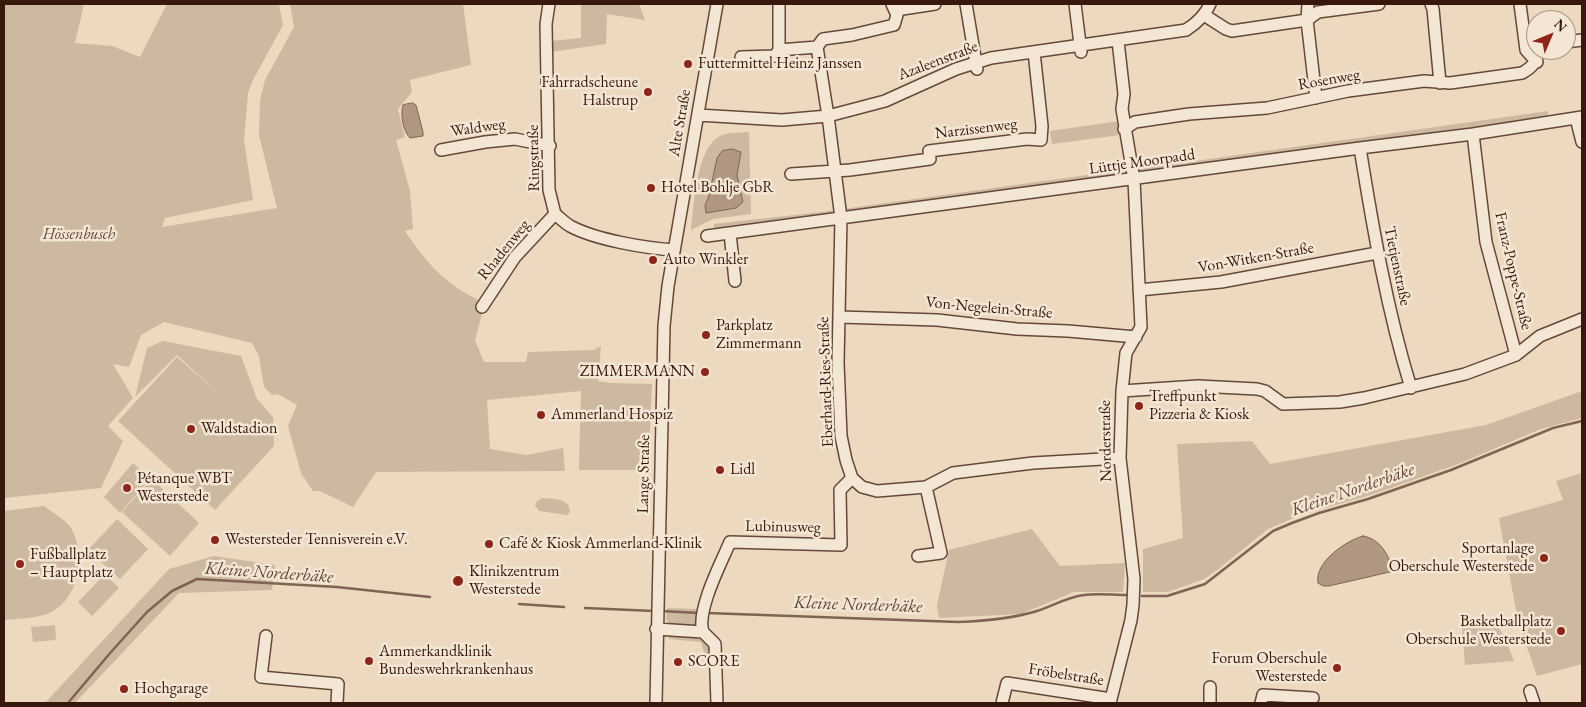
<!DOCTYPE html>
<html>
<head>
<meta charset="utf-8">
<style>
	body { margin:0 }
	#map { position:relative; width:1586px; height:707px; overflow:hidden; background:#ecd9bf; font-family:"EB Garamond",serif }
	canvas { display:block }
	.frame { position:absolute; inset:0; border:5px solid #38180c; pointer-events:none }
	.north { position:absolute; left:1526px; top:10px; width:50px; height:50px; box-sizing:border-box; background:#f3e6d5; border:1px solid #a89485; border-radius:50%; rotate:45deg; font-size:14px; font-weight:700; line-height:20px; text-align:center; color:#38180c }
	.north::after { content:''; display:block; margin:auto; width:18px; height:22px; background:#8f2418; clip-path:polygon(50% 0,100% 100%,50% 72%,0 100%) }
</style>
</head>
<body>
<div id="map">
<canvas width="1586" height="707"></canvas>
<div class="frame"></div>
<div class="north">N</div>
</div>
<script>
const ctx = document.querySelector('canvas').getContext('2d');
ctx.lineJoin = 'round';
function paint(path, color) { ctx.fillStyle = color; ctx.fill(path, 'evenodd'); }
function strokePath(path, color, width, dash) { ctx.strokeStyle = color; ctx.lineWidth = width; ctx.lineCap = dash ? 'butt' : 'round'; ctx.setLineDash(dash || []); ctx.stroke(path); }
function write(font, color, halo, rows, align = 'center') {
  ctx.font = font + ' "EB Garamond",serif'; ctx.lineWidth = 5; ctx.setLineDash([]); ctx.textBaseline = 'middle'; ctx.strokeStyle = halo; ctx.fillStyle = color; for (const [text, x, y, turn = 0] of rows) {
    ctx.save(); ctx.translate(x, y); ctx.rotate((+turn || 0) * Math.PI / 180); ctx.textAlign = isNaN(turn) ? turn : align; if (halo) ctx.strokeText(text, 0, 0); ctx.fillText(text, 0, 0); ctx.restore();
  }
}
paint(new Path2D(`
	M 4,4 L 84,4 L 75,43 L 112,46 L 140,57 L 167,4 L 279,4 L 283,25 L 253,80 L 248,93 L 244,140 L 253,200 L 165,218 L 162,227 L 277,208 L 259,135 L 260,101 L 265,80 L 294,27 L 290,4 L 463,4 L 471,65 L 410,80 L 412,92 L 398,109 L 405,137 L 396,140 L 410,191 L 413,229 L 405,231 C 427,263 445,285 481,301 L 482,313 L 475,340 L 484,362 L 526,362 L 528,352 L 594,350 L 601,346 L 598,381 L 610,383 L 652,384 L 648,470 L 579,470 L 581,391 L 487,400 L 490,449 L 527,455 L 563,448 L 565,471 L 376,472 L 353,507 L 320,491 L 313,491 L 301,473 L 288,426 L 297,405 L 278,394 L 272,395 L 264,387 L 259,356 L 252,343 L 164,322 L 141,335 L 129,367 L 113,364 L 133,398 L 108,426 L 123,441 L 101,488 L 4,498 Z
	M 581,4 L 639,4 L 645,20 L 607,14 L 606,44 L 551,52 L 551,41 L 581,38 Z
	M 1548,111 L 1548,120 L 1139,174 L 1139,169 Z
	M 1119,121 L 1120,135 L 1052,144 L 1050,131 Z
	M 749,132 L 751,214 L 713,219 L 691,230 C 694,206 696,141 725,134 C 732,132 741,133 749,132 ZM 741,152 L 737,175 L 743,202 C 729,214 721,209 705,205 L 709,196 L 717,158 Z
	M 1123,170 L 1119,177 L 714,233 L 714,224 L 821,212 Z
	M 163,341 L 241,356 L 257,399 L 273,417 L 274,446 L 215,510 L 118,421 L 177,357 L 220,395 L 177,355 L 135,397 L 147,348 Z
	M 1582,391 L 1582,418 L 1541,429 L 1458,464 L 1374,494 L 1301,515 L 1268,529 L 1216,571 L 1204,579 L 1168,592 L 1143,592 L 1143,549 L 1183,538 L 1177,444 L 1252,441 L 1270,464 L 1486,425 Z
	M 133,463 L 150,479 L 120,513 L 104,497 Z
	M 1582,473 L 1582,664 L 1537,676 L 1518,621 L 1499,518 L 1563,500 L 1556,481 Z
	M 152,479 L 199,523 L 170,556 L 122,512 Z
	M 542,498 C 553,499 570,498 570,512 L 567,515 L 539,511 L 535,505 L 536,502 Z
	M 44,506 C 53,513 65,519 71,528 C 85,553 81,588 59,607 C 45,619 22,618 4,620 L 4,511 Z
	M 117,519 L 148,549 L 120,579 L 88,550 Z
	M 1032,529 L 1060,566 L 1125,563 L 1123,592 L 1074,592 L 1021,614 L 939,618 L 937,605 L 949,550 Z
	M 214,556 L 275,565 L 272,590 L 179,593 L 75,703 L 45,703 L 169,569 Z
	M 105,574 L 119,588 L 92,616 L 78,602 Z
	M 667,608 L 698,609 L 696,625 L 670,625 L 666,619 Z
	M 1495,622 L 1504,636 L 1514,661 L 1465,665 L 1462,625 Z
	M 55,625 L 56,640 L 33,642 L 31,627 Z
	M 669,633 L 702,636 L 712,646 L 711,666 L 708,666 L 701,642 L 669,639 Z`), '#cdb8a1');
const water = new Path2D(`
	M 413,103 L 416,105 L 423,132 L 423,136 L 410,138 C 403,131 400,114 403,105 Z
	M 732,149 L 741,152 L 737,175 L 743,202 L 736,208 L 706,213 L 705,205 L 709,196 L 717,158 L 722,151 Z
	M 1363,536 C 1381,539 1388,555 1394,571 L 1329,586 L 1323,586 L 1318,583 C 1314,563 1345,541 1363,536 Z`);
paint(water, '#af9782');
strokePath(water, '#7f6453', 1);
strokePath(new Path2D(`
	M 1142,596 L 1167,596 L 1205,584 L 1273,531 L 1292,523 L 1319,513 L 1368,499 L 1451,470 L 1553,428 L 1582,421
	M 519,604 L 564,607
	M 585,608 L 654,611
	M 662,611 L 699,613
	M 707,613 L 958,622 C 985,621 1011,619 1037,611 C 1053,606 1067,597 1084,595 C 1098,593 1112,595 1126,595
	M 68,703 L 111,652 L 147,612 L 172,591 L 197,579 L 337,587 L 430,597`), '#7f6453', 2.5);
const minor = new Path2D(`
	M 549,4 L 546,24 L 549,190 L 555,214 C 560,218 565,223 570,226 C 596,240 645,248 674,250
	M 779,4 L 779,50 L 817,47 L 828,116 L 841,218 L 838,363 L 841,436 L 846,460 L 852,478 L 862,487 L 877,491 L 926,487 L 953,473 L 1033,463 L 1120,458
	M 966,4 L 977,69
	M 1075,4 L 1081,52
	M 1308,4 L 1307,20 L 1316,98
	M 1431,4 L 1433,9 L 1440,83
	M 1520,4 L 1526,50 L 1537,62
	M 896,10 L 935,4
	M 1204,15 L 1226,29 L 1232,31 L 1307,20 L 1318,12 L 1379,4
	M 1566,42 L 1582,40
	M 817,47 L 823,39 L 852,35 L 894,25 L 897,15 L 892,4
	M 741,57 L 775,56 L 779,50
	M 698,115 L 782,120 L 828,116 L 885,101 L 956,69 L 991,58 L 1186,30 C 1197,23 1205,16 1210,4
	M 1576,118 L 1582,142
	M 1124,129 L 1135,122 L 1189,114 L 1267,108 L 1348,91 L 1424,81 L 1450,83 L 1522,73 C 1533,67 1536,62 1539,50
	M 1473,134 L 1486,242 L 1516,355
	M 1360,148 C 1373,229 1387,310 1411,388
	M 441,150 L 485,142 L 515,139 L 550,146
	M 791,174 L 850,170 L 930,159 L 929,151 L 1027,139 L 1041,140 L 1042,126 L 1034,52
	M 730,233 L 735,281
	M 707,236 L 1360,148 L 1473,134 L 1582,117
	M 1139,290 L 1221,282 L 1377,253
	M 482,307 L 515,257 L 555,214
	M 840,317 L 937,320 L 1017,329 L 1068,331 L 1136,337
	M 1122,391 L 1198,386 L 1257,389 L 1265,391 L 1283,404 L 1340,402 L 1364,398 L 1465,374 L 1516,355 L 1540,336 L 1582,319
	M 918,556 L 941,553 L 926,487
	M 656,629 L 703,632 L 715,644 L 717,703
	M 703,632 C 696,611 721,563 730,542 L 841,545 L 840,490 L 852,478
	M 266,636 L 261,677 L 338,684 L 337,703
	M 1530,691 L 1534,703
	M 656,703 L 664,326 L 668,286 L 717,4
	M 1002,703 L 1007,683 L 1111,699
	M 1110,703 L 1131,620 L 1133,605 L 1134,579 L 1120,458 L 1122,391 L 1126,353 L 1141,327 L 1134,180 L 1122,109 L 1124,94 L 1118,41
	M 1210,703 L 1210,687
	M 1261,703 L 1263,695 L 1313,698`);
strokePath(minor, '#654839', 14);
strokePath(minor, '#f3e6d5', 11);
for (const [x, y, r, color] of [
	[688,64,5,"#8f2418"],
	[648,92,5,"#8f2418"],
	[651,188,5,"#8f2418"],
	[653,260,5,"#8f2418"],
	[706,335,5,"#8f2418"],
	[705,372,5,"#8f2418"],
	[1139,406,5,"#8f2418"],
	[541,415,5,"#8f2418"],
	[191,429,5,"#8f2418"],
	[720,470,5,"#8f2418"],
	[127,488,5,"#8f2418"],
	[215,540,5,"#8f2418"],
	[489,544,5,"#8f2418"],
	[1544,558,5,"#8f2418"],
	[20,564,5,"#8f2418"],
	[458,581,6,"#8f2418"],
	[1561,631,5,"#8f2418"],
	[369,661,5,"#8f2418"],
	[678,662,5,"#8f2418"],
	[1337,668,5,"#8f2418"],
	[124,689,5,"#8f2418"]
]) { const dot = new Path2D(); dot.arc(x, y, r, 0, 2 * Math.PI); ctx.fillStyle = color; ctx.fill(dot); strokePath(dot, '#f3e6d5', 2); }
write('16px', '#38180c', '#f3e6d5', [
	["Azaleenstraße",938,61,-21],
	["Rosenweg",1329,80,-10],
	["Alte Straße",680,123,-80],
	["Waldweg",478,128,-8],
	["Narzissenweg",976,129,-7],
	["Ringstraße",534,158,-91],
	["Lüttje Moorpadd",1142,162,-8],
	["Rhadenweg",504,250,-51],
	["Von-Witken-Straße",1256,258,-10],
	["Tietjenstraße",1397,266,78],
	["Franz-Poppe-Straße",1513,271,77],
	["Von-Negelein-Straße",989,308,5],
	["Eberhard-Ries-Straße",826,382,-92],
	["Norderstraße",1106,441,-91],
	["Lange Straße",644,474,-89],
	["Lubinusweg",783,527,1],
	["Fröbelstraße",1066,675,9]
]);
write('16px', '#38180c', '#f3e6d5', [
	["Futtermittel Heinz Janssen",698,64],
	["Fahrradscheune",638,83,"right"],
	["Halstrup",638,101,"right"],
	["Hotel Bohlje GbR",661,188],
	["Auto Winkler",663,260],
	["Parkplatz",716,326],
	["Zimmermann",716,344],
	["ZIMMERMANN",695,372,"right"],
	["Treffpunkt",1149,397],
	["Pizzeria & Kiosk",1149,415],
	["Ammerland Hospiz",551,415],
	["Waldstadion",201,429],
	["Lidl",730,470],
	["Pétanque WBT",137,479],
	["Westerstede",137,497],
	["Westersteder Tennisverein e.V.",225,540],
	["Café & Kiosk Ammerland-Klinik",499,544],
	["Sportanlage",1534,549,"right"],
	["Oberschule Westerstede",1534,567,"right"],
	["Fußballplatz",30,555],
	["– Hauptplatz",30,573],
	["Klinikzentrum",469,572],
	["Westerstede",469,590],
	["Basketballplatz",1551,622,"right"],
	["Oberschule Westerstede",1551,640,"right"],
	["Ammerkandklinik",379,652],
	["Bundeswehrkrankenhaus",379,670],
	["Forum Oberschule",1327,659,"right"],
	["Westerstede",1327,677,"right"],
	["SCORE",688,662],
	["Hochgarage",134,689]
], 'left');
write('italic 16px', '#654839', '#f3e6d5', [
	["Hössenbusch",79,235]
]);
write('italic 18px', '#624435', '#f3e6d5', [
	["Kleine Norderbäke",1353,490,-19],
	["Kleine Norderbäke",269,573,4],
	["Kleine Norderbäke",858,605,2]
]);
</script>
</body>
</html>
